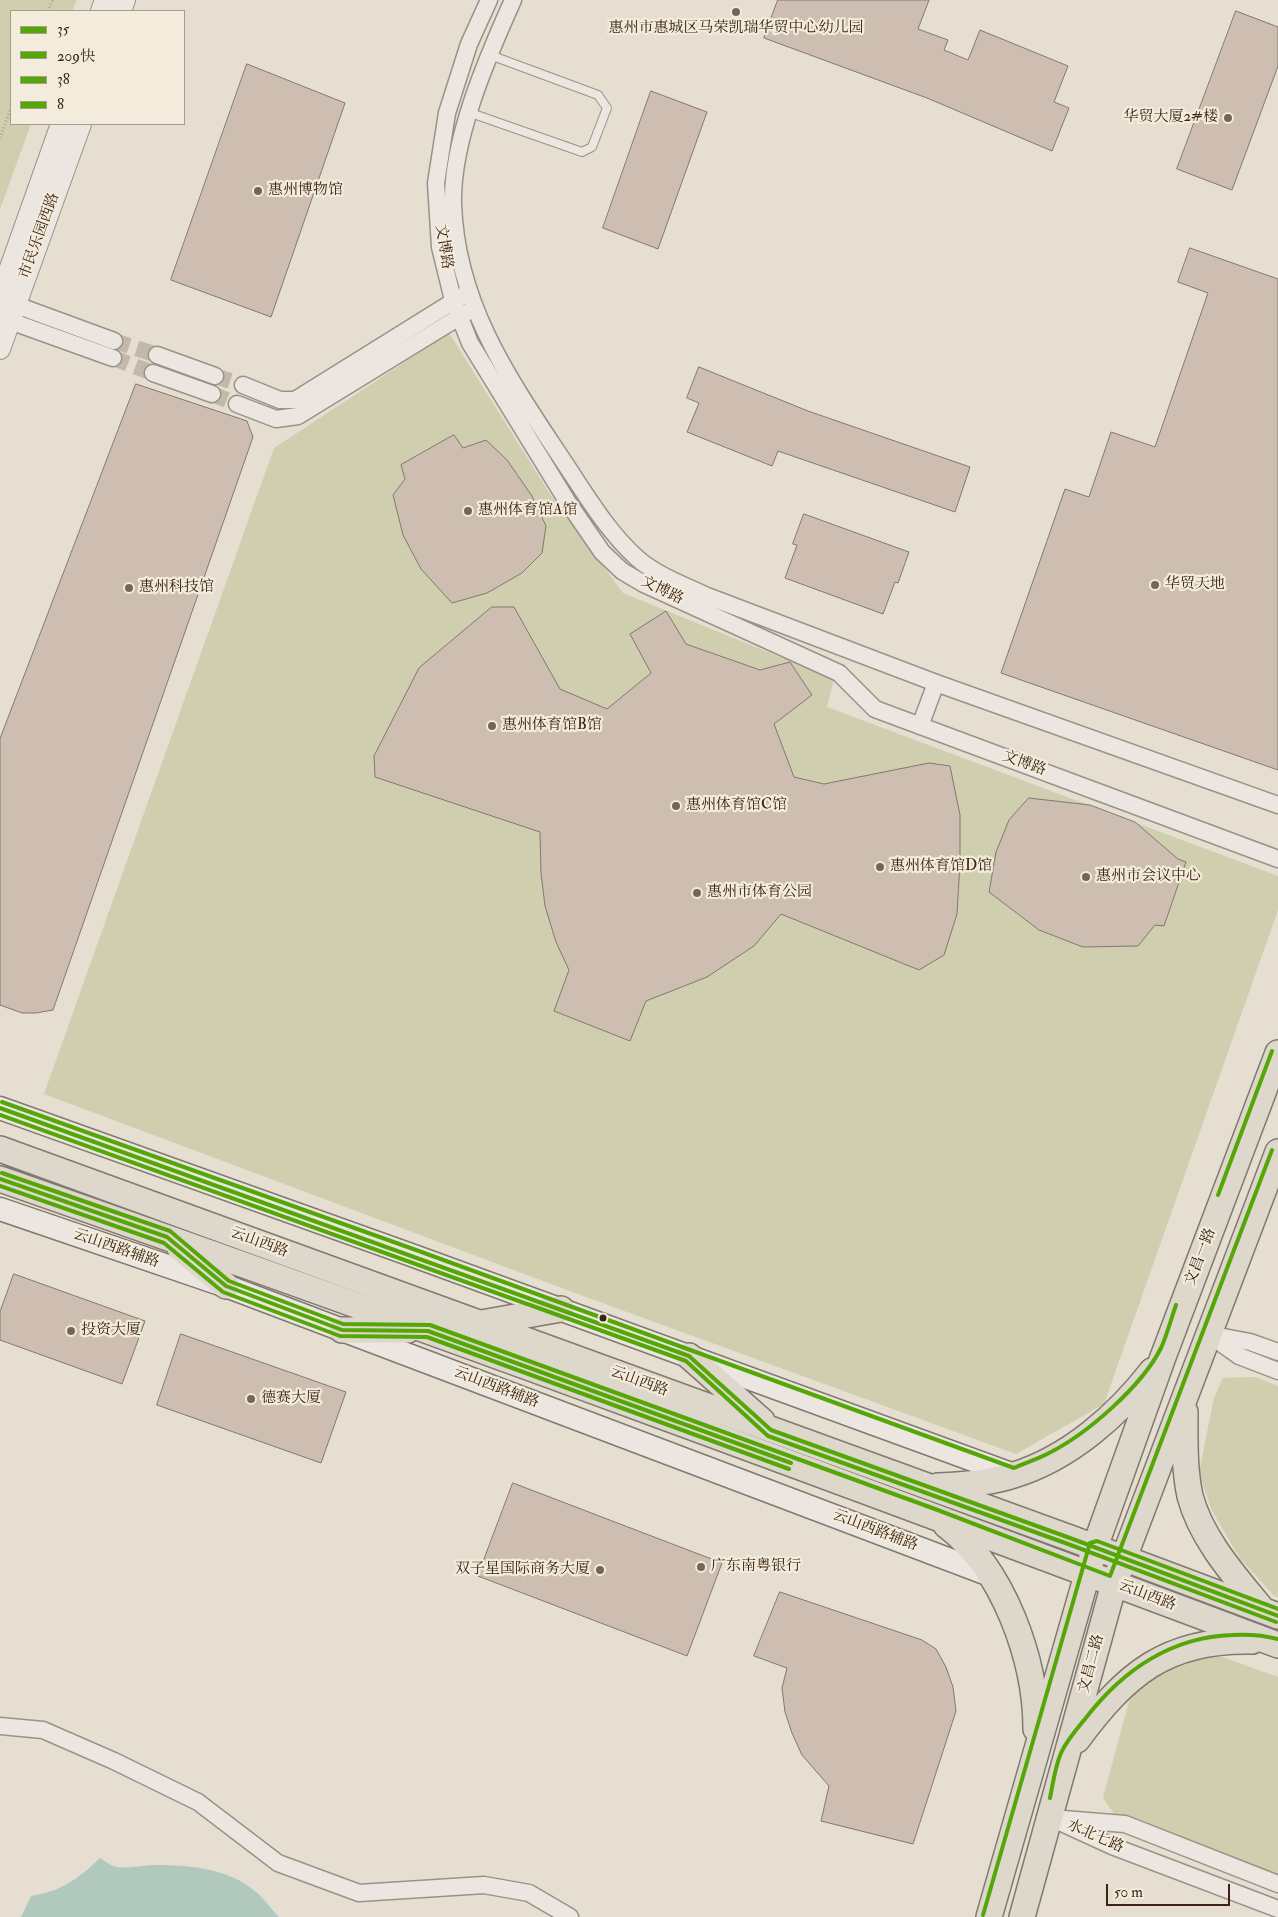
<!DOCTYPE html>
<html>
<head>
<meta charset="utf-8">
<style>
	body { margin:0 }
	#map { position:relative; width:1278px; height:1917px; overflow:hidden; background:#e5ded1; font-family:"IM FELL Double Pica","Noto Serif SC",serif }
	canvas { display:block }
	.legend { position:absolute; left:10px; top:10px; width:175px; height:115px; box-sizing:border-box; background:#f3ecdc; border:1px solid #aa9c8b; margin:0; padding:6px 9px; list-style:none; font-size:15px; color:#3c2411 }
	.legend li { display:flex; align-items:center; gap:10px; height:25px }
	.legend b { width:25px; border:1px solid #aa9c8b }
	.scale { position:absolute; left:1106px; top:1884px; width:124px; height:22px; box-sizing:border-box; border:2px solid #3c2411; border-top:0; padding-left:6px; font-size:15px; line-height:18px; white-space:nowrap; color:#3c2411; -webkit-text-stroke:4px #f3ecdc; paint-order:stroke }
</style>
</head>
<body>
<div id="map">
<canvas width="1278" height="1917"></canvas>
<ul class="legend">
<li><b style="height:6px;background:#55a707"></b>35</li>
<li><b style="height:6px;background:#55a707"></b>209快</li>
<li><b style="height:6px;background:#55a707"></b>38</li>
<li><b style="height:6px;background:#55a707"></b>8</li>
</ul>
<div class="scale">50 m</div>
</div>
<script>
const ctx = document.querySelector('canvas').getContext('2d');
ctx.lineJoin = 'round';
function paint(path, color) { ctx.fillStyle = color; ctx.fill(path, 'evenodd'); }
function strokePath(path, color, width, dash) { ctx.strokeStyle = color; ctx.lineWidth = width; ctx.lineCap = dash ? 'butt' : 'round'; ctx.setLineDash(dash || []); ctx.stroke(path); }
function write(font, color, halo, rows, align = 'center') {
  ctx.font = font + ' "IM FELL Double Pica","Noto Serif SC",serif'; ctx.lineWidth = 4.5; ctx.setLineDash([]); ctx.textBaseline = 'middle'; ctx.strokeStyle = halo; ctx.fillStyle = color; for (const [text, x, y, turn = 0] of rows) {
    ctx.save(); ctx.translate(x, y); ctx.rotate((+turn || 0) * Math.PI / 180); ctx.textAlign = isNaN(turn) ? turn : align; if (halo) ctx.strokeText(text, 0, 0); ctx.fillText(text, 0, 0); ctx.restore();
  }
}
paint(new Path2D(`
	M 0,0 L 77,0 L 72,11 L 11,11 L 11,124 L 31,124 L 0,209 Z
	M 449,333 L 550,494 L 623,593 L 834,679 L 827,707 L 1278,876 L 1278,910 L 1104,1404 L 1016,1454 L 567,1290 L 44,1094 L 274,448 Z
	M 1256,1377 L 1278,1386 L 1278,1597 L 1273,1595 L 1239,1557 L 1211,1509 L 1199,1472 L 1214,1398 L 1223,1378 Z
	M 1214,1654 L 1278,1677 L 1278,1886 L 1123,1826 L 1103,1798 L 1129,1701 L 1150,1672 Z`), '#cfcfaf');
paint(new Path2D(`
	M 100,1858 C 105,1861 111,1866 117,1867 C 122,1869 147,1865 155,1865 C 188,1865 229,1868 256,1892 C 265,1899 271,1909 279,1917 L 21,1917 L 31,1896 C 62,1891 78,1879 100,1858 Z`), '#b0c8be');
const building = new Path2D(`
	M 778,0 L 929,0 L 918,29 L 948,40 L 944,50 L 968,60 L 980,30 L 1068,66 L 1054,102 L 1069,108 L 1052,151 L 927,98 L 764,38 Z
	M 1236,11 L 1278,27 L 1278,66 L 1232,190 L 1177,169 Z
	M 247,64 L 345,103 L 271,317 L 171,280 Z
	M 651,91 L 707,112 L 658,249 L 603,228 Z
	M 1190,248 L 1278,279 L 1278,770 L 1001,673 L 1065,489 L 1089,497 L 1111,432 L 1155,447 L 1208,293 L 1178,282 Z
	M 699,367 L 808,411 L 970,467 L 955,512 L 778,451 L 772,466 L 687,432 L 699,403 L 687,398 Z
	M 136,384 L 247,421 L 253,437 L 53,1010 L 36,1013 L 22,1013 L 0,1005 L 0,739 Z
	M 454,435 L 463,448 L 486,440 L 507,460 L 532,496 L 546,526 L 542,553 L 522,573 L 487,593 L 452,603 L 421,569 L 403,535 L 393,495 L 405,479 L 401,465 Z
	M 804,514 L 909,552 L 898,583 L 895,582 L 883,614 L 785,578 L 797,545 L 793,544 Z
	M 492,607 L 514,607 L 560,689 L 607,709 L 651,673 L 630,634 L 666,611 L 686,644 L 760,670 L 790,662 L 812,695 L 774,724 L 794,777 L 824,784 L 929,763 L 950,766 L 960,815 L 960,863 L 957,914 L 944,955 L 919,970 L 781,914 L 754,946 L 707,977 L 646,1001 L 630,1041 L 554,1011 L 569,970 L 556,942 L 545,906 L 541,873 L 540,832 L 375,777 L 374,756 L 419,668 Z
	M 1029,798 L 1090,805 L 1135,822 L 1178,859 L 1186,862 L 1164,926 L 1155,925 L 1138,946 L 1083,947 L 1039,930 L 989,892 L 996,852 L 1009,820 Z
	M 14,1274 L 145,1321 L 122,1384 L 0,1340 L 0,1312 Z
	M 181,1334 L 346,1392 L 321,1463 L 157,1405 Z
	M 513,1483 L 722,1563 L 687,1656 L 478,1576 Z
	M 780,1592 L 922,1640 L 936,1649 L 946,1667 L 953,1687 L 956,1711 L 913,1844 L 821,1821 L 829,1786 L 802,1755 L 792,1733 L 785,1712 L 782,1688 L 787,1668 L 754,1656 Z`);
paint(building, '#cdbeb1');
strokePath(building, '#80796f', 1);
strokePath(new Path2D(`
	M 114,341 L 157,355
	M 113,358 L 153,373
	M 215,376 L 243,385
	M 212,394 L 237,404`), '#c3b9ab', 16, [16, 8]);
const service = new Path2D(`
	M 468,112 L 582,152 L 592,147 L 607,108 L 598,95 L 490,55`);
const minor = new Path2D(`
	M 489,0 L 469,44 L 447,113 L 436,183 L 440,247 L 453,300 L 470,343 L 567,501 L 602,552 L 622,571 L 644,584 L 839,673 L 875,709 L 1278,859
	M 513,0 C 487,58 451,141 453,205 C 457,305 509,379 562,459 C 585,493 606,530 637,558 C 656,575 684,585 707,596 L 936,683 L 1278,805
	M 6,306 L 16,305 L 114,341
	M 0,311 L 10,321 L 113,358
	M 157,355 L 215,376
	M 153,373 L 212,394
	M 243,385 L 280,400 L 295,400 L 462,296
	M 237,404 L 276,419 L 298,416 L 469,311
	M 920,726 L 936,683
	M 1208,1334 L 1239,1356 L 1278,1371
	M 1213,1335 L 1250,1342 L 1278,1352
	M 0,1726 L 43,1730 L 114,1761 L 198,1802 L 278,1863 L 359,1893 L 484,1885 L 529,1893 L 570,1917
	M 1051,1818 L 1112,1846 L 1278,1909
	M 1063,1819 L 1125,1824 L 1278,1884`);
const tertiary = new Path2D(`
	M 101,11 L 105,0
	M 121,11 L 125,0
	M 0,296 L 61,124
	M 0,349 L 81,124`);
const secondary = new Path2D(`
	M 0,1108 L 414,1256 L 1014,1475
	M 0,1209 L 226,1286 L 990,1575`);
const primary = new Path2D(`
	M 0,1149 L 1070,1538 L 1278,1616
	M 0,1179 C 428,1328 854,1486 1278,1645
	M 180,1248 L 226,1286
	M 481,1323 L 561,1309
	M 342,1330 L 408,1330
	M 689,1356 L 762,1421
	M 1185,1412 C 1185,1440 1184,1468 1190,1496 C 1201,1538 1233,1574 1261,1608
	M 938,1486 C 964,1485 990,1483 1014,1475 C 1069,1458 1117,1416 1152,1371
	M 946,1525 C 1003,1568 1036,1659 1036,1729
	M 1077,1740 C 1126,1674 1166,1639 1252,1641
	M 989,1917 L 1095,1547 L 1163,1357 L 1278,1053
	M 1022,1917 L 1114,1584 L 1278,1152`);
strokePath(service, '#999288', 10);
strokePath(minor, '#999288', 19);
strokePath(tertiary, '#999288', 22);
strokePath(secondary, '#80796f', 25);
strokePath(primary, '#80796f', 28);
strokePath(new Path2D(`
	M 48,11 L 53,0
	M 0,138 L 11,108`), '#aaa59e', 3, [1, 2.5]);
strokePath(service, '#ebe7e0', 8);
strokePath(minor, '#ebe7e0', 16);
strokePath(tertiary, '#ebe7e0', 20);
strokePath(secondary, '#ebe7e0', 22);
strokePath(primary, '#ded7cb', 25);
strokePath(new Path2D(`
	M 0,1108 L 689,1356 L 771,1430 L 1070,1538 L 1278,1616
	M 0,1179 L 167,1237 L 226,1286 L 342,1330 L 428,1331 L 791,1463`), '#55a707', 4);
strokePath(new Path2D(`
	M 0,1115 L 686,1361 L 768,1436 L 1068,1544 L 1276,1622
	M 0,1186 L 164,1243 L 223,1292 L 340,1336 L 427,1337 L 789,1469`), '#55a707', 4);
strokePath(new Path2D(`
	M 2,1102 L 416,1250 L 1014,1468 C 1025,1463 1038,1459 1049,1453 C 1087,1434 1142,1386 1161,1348 C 1167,1335 1171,1319 1176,1305
	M 2,1173 L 170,1231 L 229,1281 L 343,1324 L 430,1325 L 935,1509 L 1110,1576 L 1272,1150
	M 1218,1195 L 1272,1051`), '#55a707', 4);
strokePath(new Path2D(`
	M 1050,1798 C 1053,1783 1055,1767 1061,1753 C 1067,1740 1076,1730 1085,1719 C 1122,1671 1171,1637 1232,1635 C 1248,1634 1263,1635 1278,1639
	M 983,1915 L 1090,1543 L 1097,1541 L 1278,1609`), '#55a707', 4);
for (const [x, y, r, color] of [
	[736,12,5,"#776554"],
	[1228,118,5,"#776554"],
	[258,191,5,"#776554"],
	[468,511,5,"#776554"],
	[1155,585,5,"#776554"],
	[129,588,5,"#776554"],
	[492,726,5,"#776554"],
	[676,806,5,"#776554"],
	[880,867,5,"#776554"],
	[1086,877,5,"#776554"],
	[697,893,5,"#776554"],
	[603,1318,4.5,"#3c2411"],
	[71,1331,5,"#776554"],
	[251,1399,5,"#776554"],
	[701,1567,5,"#776554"],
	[600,1570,5,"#776554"]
]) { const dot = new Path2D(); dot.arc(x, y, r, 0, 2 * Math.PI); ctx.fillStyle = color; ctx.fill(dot); strokePath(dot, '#f3ecdc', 2); }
write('15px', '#3c2411', '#f3ecdc', [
	["惠州市惠城区马荣凯瑞华贸中心幼儿园",736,29,"center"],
	["华贸大厦2#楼",1218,118,"right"],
	["惠州博物馆",268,191],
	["惠州体育馆A馆",478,511],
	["华贸天地",1165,585],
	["惠州科技馆",139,588],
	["惠州体育馆B馆",502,726],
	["惠州体育馆C馆",686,806],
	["惠州体育馆D馆",890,867],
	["惠州市会议中心",1096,877],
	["惠州市体育公园",707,893],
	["投资大厦",81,1331],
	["德赛大厦",261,1399],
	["广东南粤银行",711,1567],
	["双子星国际商务大厦",590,1570,"right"]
], 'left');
write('15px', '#3c2411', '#f3ecdc', [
	["市民乐园西路",40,236,-70],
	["文博路",443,247,81],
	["文博路",662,591,26],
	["文博路",1024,764,20],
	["云山西路",259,1243,20],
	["云山西路辅路",116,1249,19],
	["文昌一路",1201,1257,-69],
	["云山西路",639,1382,20],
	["云山西路辅路",496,1388,21],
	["云山西路辅路",875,1531,21],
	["云山西路",1147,1596,21],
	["文昌二路",1092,1664,-75],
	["水北七路",1095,1837,24]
]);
</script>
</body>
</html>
